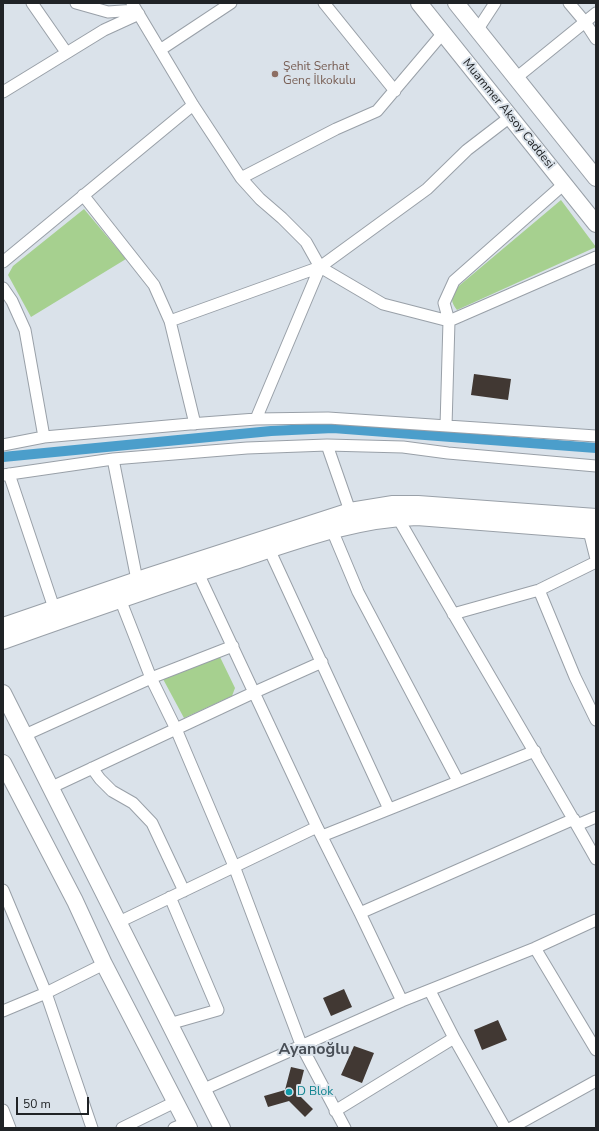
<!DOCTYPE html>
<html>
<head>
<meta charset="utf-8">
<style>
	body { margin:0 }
	#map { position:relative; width:599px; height:1131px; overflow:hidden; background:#dae2ea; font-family:"Nunito Sans",sans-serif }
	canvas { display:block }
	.frame { position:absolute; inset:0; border:4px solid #202326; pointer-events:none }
	.scale { position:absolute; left:16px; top:1097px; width:73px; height:18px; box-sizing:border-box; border:2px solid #202326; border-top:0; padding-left:5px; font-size:12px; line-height:14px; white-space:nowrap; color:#202326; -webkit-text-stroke:3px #dae2ea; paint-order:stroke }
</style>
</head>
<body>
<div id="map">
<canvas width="599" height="1131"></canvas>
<div class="frame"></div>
<div class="scale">50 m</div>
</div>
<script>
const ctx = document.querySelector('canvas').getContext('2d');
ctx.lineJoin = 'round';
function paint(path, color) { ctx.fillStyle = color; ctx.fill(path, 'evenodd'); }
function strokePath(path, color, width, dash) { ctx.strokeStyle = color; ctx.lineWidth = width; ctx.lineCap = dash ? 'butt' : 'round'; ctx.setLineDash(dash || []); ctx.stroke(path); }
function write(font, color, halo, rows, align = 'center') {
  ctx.font = font + ' "Nunito Sans",sans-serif'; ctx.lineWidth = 4; ctx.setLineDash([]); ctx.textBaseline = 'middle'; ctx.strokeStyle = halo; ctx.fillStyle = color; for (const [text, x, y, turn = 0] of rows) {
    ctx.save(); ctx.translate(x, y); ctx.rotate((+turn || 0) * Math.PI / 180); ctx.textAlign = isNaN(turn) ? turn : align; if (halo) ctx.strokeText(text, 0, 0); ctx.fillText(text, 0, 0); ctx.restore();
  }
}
paint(new Path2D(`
	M 561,200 L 596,247 L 457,310 C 451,302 451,299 454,290 Z
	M 84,209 L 126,259 L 31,317 L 8,275 L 13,266 Z
	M 220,657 L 235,688 L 232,696 L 184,718 L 163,679 Z`), '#a6d08f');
strokePath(new Path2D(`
	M 3,457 L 271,431 L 333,428 L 596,448`), '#4b9ecb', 10);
paint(new Path2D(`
	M 474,374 L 511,379 L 508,400 L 471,395 Z
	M 344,989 L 352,1007 L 331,1016 L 323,998 Z
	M 498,1020 L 507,1040 L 482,1050 L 474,1030 Z
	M 354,1046 L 374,1053 L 362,1083 L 341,1075 Z
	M 291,1067 L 304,1070 L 298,1094 L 313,1109 L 305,1117 L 289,1101 L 268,1107 L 264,1096 L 285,1090 Z`), '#413833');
const street = new Path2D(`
	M 32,3 L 66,52
	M 76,3 L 108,12 L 136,10
	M 132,3 L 193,105 L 241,178 L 260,199 L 282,218 L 306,242 L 320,267 L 383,304 L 449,321 L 444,303 L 454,281 L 564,184
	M 324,3 L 395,91
	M 569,3 L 585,22 L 596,39
	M 478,29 L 495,3
	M 160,50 L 231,3
	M 516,78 L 596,13
	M 3,92 L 104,30 L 139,14
	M 241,178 L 336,129 L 377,111 L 443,33
	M 83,195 L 154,285 L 170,321 L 195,424
	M 3,262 L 193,105
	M 3,288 L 12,301 L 25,330 L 44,437
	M 170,321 L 320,267
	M 256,419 L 320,267 L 427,189 L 467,150 L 510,117
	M 446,426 L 449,321 L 596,257
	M 3,445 L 44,437 L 190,424 L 256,419 L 328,418 L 596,436
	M 327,445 L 350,511
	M 113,459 L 137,580
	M 9,474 L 54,608
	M 3,475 L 113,459 L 247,448 L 327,445 L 403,447 L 448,453 L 596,466
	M 398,518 C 463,632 531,744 596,859
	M 332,530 L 358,592 L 458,781
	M 589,531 L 596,559
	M 269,549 L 389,809
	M 198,573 L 317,827 L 360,913 L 402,1001
	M 539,590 L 575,677 L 596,720
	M 120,599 L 151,678 L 176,729 L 234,866 L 302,1047 L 345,1128
	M 453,614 L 539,590 L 596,562
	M 25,735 L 151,678 L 233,646
	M 92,768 L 100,779 L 112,791 L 133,803 L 152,823 L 184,891
	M 52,787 L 255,692 L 322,662
	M 577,825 L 596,817
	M 322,836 L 535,751
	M 3,890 L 46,993 L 92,1128
	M 360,913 L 574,819
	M 119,922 L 317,827
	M 535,948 L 596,1050
	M 430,991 L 454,1038 L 505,1128
	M 3,1011 L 46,993 L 104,964
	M 169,1024 L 218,1010 L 170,897
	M 202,1090 L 402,1001 L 535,948 L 596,920
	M 3,1110 L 10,1128
	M 335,1111 L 454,1038
	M 122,1128 L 175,1102
	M 174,1128 L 186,1123
	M 511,1128 L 596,1081`);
const secondary = new Path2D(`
	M 419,3 L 596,224
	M 456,3 L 596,178
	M 3,626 L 137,580 L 350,511 L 393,504 L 418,504 L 596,517
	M 3,641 C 79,614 156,587 232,562 C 293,542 353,519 417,517 L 596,531
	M 3,693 L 222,1128
	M 3,763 L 75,901 L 104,964 L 189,1128`);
strokePath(street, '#99a0a8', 13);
strokePath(secondary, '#99a0a8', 18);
strokePath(street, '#fff', 11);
strokePath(secondary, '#fff', 16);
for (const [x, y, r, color] of [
	[275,74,4,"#8d6e63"],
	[289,1092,4,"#0f9aa8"]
]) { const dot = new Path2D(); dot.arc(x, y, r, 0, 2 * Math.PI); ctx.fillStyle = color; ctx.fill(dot); strokePath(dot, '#dae2ea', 1.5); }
write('12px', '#785e54', '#dae2ea', [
	["Şehit Serhat",283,67],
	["Genç İlkokulu",283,81]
], 'left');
write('12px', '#202326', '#dae2ea', [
	["Muammer Aksoy Caddesi",508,114,51]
]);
write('12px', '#0d838f', '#dae2ea', [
	["D Blok",297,1092]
], 'left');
write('bold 16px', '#484e56', '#dae2ea', [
	["Ayanoğlu",314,1050]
]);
</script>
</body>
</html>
